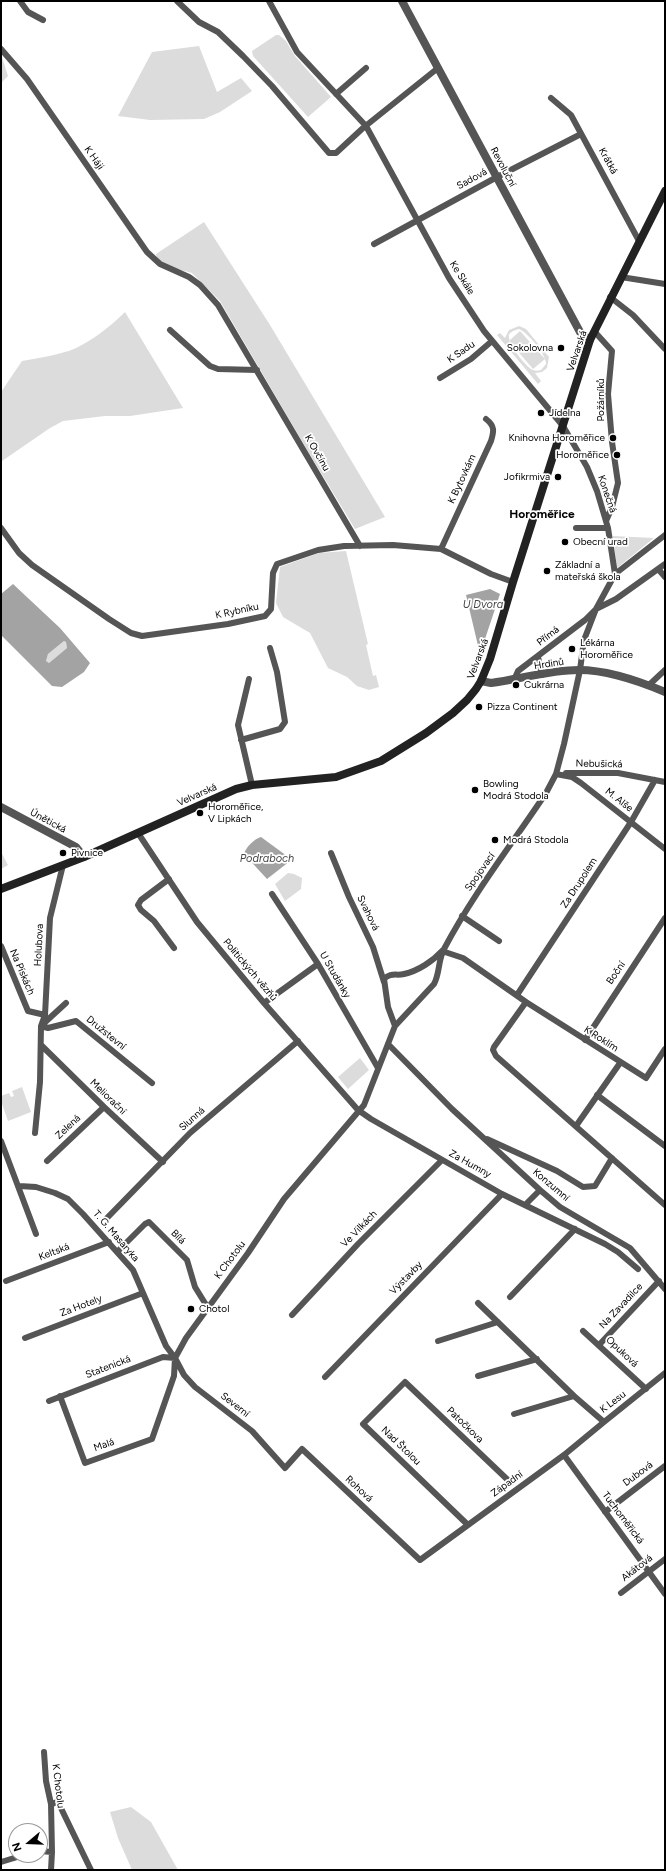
<!DOCTYPE html>
<html>
<head>
<meta charset="utf-8">
<style>
	body { margin:0 }
	#map { position:relative; width:666px; height:1871px; overflow:hidden; background:#fff; font-family:Figtree,sans-serif }
	canvas { display:block }
	.frame { position:absolute; inset:0; border:2px solid #000; pointer-events:none }
	.north { position:absolute; left:8px; top:1823px; width:40px; height:40px; box-sizing:border-box; background:#fff; border:1px solid #999; border-radius:50%; rotate:251deg; font-size:11px; font-weight:700; line-height:16px; text-align:center; color:#000 }
	.north::after { content:''; display:block; margin:auto; width:14px; height:18px; background:#000; clip-path:polygon(50% 0,100% 100%,50% 72%,0 100%) }
</style>
</head>
<body>
<div id="map">
<canvas width="666" height="1871"></canvas>
<div class="frame"></div>
<div class="north">N</div>
</div>
<script>
const ctx = document.querySelector('canvas').getContext('2d');
ctx.lineJoin = 'round';
function paint(path, color) { ctx.fillStyle = color; ctx.fill(path, 'evenodd'); }
function strokePath(path, color, width, dash) { ctx.strokeStyle = color; ctx.lineWidth = width; ctx.lineCap = dash ? 'butt' : 'round'; ctx.setLineDash(dash || []); ctx.stroke(path); }
function write(font, color, halo, rows, align = 'center') {
  ctx.font = font + ' Figtree,sans-serif'; ctx.lineWidth = 3.5; ctx.setLineDash([]); ctx.textBaseline = 'middle'; ctx.strokeStyle = halo; ctx.fillStyle = color; for (const [text, x, y, turn = 0] of rows) {
    ctx.save(); ctx.translate(x, y); ctx.rotate((+turn || 0) * Math.PI / 180); ctx.textAlign = isNaN(turn) ? turn : align; if (halo) ctx.strokeText(text, 0, 0); ctx.fillText(text, 0, 0); ctx.restore();
  }
}
paint(new Path2D(`
	M 276,35 L 279,35 L 286,41 L 295,56 L 331,97 L 308,117 L 253,56 L 252,51 Z
	M 199,46 L 217,92 L 241,78 L 252,91 L 220,112 L 204,119 L 150,120 L 118,116 L 152,52 Z
	M 1,54 L 8,76 L 1,83 Z
	M 204,222 L 270,325 L 385,517 L 355,529 L 306,448 L 220,301 L 192,273 L 173,268 L 157,259 L 156,254 Z
	M 125,312 L 183,408 L 130,416 L 105,416 L 63,421 L 50,428 L 2,461 L 1,392 L 22,361 C 37,358 52,356 65,352 C 85,347 111,326 125,312 Z
	M 519,326 L 526,329 L 549,357 L 547,368 L 542,372 L 535,373 L 541,381 L 538,384 L 497,335 L 500,333 L 505,338 L 509,330 ZM 519,329 C 527,332 547,355 546,364 L 541,370 C 537,371 534,371 531,369 C 523,363 507,343 509,334 L 513,331 Z
	M 520,331 L 545,359 L 533,369 L 509,341 Z
	M 613,536 L 654,538 L 617,568 Z
	M 346,551 L 368,644 L 366,645 L 373,676 L 376,675 L 379,687 L 369,690 L 357,686 L 347,677 L 328,668 L 310,633 L 283,617 L 276,603 L 280,567 L 319,553 Z
	M 64,641 L 66,642 L 67,648 L 49,663 L 46,661 L 48,654 Z
	M 1,852 L 8,865 L 1,869 Z
	M 288,873 L 294,874 L 302,878 L 301,889 L 285,901 L 275,884 Z
	M 360,1058 L 369,1070 L 348,1089 L 338,1077 Z
	M 22,1087 L 31,1112 L 8,1121 L 1,1101 L 1,1096 L 9,1093 L 11,1097 L 14,1096 L 12,1091 Z
	M 131,1807 L 151,1822 L 178,1870 L 132,1870 L 118,1838 L 110,1812 Z`), '#dcdcdc');
paint(new Path2D(`
	M 13,584 L 60,628 L 90,663 L 84,672 L 62,687 L 52,686 L 1,635 L 1,594 ZM 64,641 L 66,642 L 67,648 L 49,663 L 46,661 L 48,654 Z
	M 490,589 L 500,594 L 480,654 L 466,595 Z
	M 261,837 L 291,859 L 290,861 L 267,879 L 244,854 C 246,847 254,839 261,837 Z`), '#a3a3a3');
strokePath(new Path2D(`
	M 20,1 L 28,12 L 43,20
	M 177,1 L 199,22 L 218,32 L 243,56 L 272,86 L 329,153 L 336,153 L 363,128 L 438,68
	M 1,49 L 27,79 L 147,252 L 160,264 L 189,277 L 200,285 L 218,305 L 360,546
	M 336,94 L 366,68
	M 551,98 L 571,115 L 639,241
	M 374,244 L 497,177 L 581,134
	M 621,277 L 665,284
	M 610,297 L 633,315 L 665,349
	M 170,330 L 210,366 L 218,369 L 257,370
	M 594,331 L 612,351 L 608,394 L 612,442 L 618,483 L 612,507 L 606,521
	M 440,378 L 471,359 L 492,341
	M 1,528 L 19,553 L 32,565 L 109,619 L 131,633 L 142,636 L 228,624 L 265,616 L 271,609 L 273,573 L 277,564 L 318,550 L 344,546 L 393,545 L 441,549 L 491,574 L 513,582
	M 576,528 L 608,528
	M 441,549 L 491,441 C 494,431 495,426 486,419
	M 659,570 L 665,577
	M 615,574 L 665,535
	M 538,657 L 542,675
	M 249,679 L 238,725 L 252,785
	M 514,680 L 518,671 L 585,620 L 596,609 L 616,599 L 665,564
	M 649,685 L 665,670
	M 241,740 L 280,729 L 285,722 L 277,672 L 270,648
	M 566,773 L 618,773 L 665,782
	M 556,774 L 572,777 L 581,783 L 665,849
	M 138,833 L 197,922 L 264,1003 L 358,1110 L 371,1119 L 502,1194 L 605,1244 L 618,1252 L 638,1269
	M 331,853 L 349,897 L 373,947 L 384,982
	M 169,879 L 141,900 L 138,905 L 141,910 L 154,921 L 174,948
	M 272,894 L 318,964 L 378,1068
	M 462,916 L 499,941
	M 1,946 L 28,1011 L 45,1015
	M 442,951 L 463,958 L 526,1002 L 646,1078 L 665,1049
	M 517,995 L 631,822 L 655,780
	M 526,1002 L 494,1047 L 493,1050 L 496,1056 L 665,1205
	M 264,1003 L 318,964
	M 42,1025 L 66,1003
	M 41,1026 L 48,1028 L 76,1021 L 152,1083
	M 395,1026 L 388,1007 L 384,979 C 391,972 396,976 404,974 C 418,971 433,961 442,951
	M 585,1040 L 665,918
	M 388,1044 L 452,1109 L 540,1190 L 560,1207 L 630,1248 L 665,1289
	M 41,1045 L 104,1107 L 163,1162
	M 597,1095 L 665,1146
	M 576,1126 L 620,1063
	M 35,1133 L 40,1082 L 41,1026 L 45,1015 L 50,918 L 63,865
	M 487,1139 L 557,1171 L 583,1187 L 595,1186 L 612,1158
	M 1,1141 L 36,1234
	M 47,1161 L 104,1107
	M 19,1186 L 36,1187 L 55,1193 L 68,1199 L 83,1214 L 133,1270 L 166,1346 L 175,1358 L 184,1375 L 195,1387 L 252,1431 L 285,1468 L 302,1449 L 420,1560 L 564,1455 L 604,1422
	M 525,1205 L 540,1190
	M 107,1218 L 190,1133 L 298,1041
	M 118,1251 L 145,1224 L 149,1222 L 187,1260 L 195,1287 L 208,1308
	M 6,1281 L 109,1242
	M 510,1297 L 575,1229
	M 478,1303 L 574,1396 L 604,1422 L 665,1373
	M 292,1315 L 358,1244 L 442,1160
	M 583,1331 L 646,1389
	M 25,1338 L 143,1293
	M 438,1341 L 498,1322
	M 599,1345 L 659,1281
	M 478,1376 L 537,1359
	M 325,1377 L 502,1194
	M 60,1396 L 85,1463 L 152,1439 L 174,1376 L 175,1358 L 186,1338 L 248,1253 L 284,1199 L 364,1105 L 395,1026 L 434,984 C 440,973 438,960 444,949 C 473,894 512,844 546,793 L 556,774 L 564,744 L 580,670 L 584,640 L 596,609 L 615,574 L 608,528 L 597,491 L 587,467 L 563,426 L 484,331 L 449,278 L 366,126 L 297,52 L 269,1
	M 49,1401 L 163,1357 L 175,1358
	M 514,1414 L 574,1396
	M 564,1455 L 665,1594
	M 605,1512 L 665,1466
	M 468,1525 L 363,1424 L 405,1382 L 511,1483
	M 621,1593 L 665,1559
	M 44,1752 L 46,1781 L 51,1804 L 52,1852 L 51,1870
	M 51,1804 L 58,1802 L 91,1870
	M 40,1851 L 52,1852
	M 1,1862 L 24,1855`), '#555', 6);
strokePath(new Path2D(`
	M 402,1 L 580,332 L 590,340
	M 481,681 L 491,683 C 520,679 550,670 579,670 C 608,670 639,681 665,692
	M 1,807 L 76,847 L 84,857`), '#555', 8);
strokePath(new Path2D(`
	M 1,889 L 84,857 L 236,789 L 252,785 L 336,777 L 381,761 L 426,733 L 453,713 L 467,700 L 476,689 L 481,681 L 490,659 L 513,582 L 590,340 L 665,191`), '#222', 8);
for (const [x, y, r, color] of [
	[561,348,4,"#000"],
	[541,413,4,"#000"],
	[613,438,4,"#000"],
	[617,455,4,"#000"],
	[558,477,4,"#000"],
	[565,542,4,"#000"],
	[547,571,4,"#000"],
	[572,649,4,"#000"],
	[516,685,4,"#000"],
	[479,707,4,"#000"],
	[475,790,4,"#000"],
	[200,813,4,"#000"],
	[495,840,4,"#000"],
	[63,853,4,"#000"],
	[191,1309,4,"#000"]
]) { const dot = new Path2D(); dot.arc(x, y, r, 0, 2 * Math.PI); ctx.fillStyle = color; ctx.fill(dot); strokePath(dot, '#fff', 1.5); }
write('10px', '#000', '#fff', [
	["K Háji",94,158,55],
	["Krátká",608,161,61],
	["Revoluční",503,167,62],
	["Sadová",472,179,-29],
	["Ke Skále",462,278,58],
	["Velvarská",577,351,-71],
	["K Sadu",461,352,-35],
	["Požárníků",601,400,-90],
	["K Ovčínu",317,453,60],
	["K Bytovkám",462,479,-65],
	["Konečná",607,494,71],
	["K Rybníku",237,611,-12],
	["Přímá",548,636,-38],
	["Velvarská",478,659,-69],
	["Hrdinů",549,664,-9],
	["Nebušická",599,764,1],
	["Velvarská",197,795,-24],
	["M. Alše",619,800,38],
	["Únětická",48,821,28],
	["Spojovací",480,872,-55],
	["Za Drupolem",579,883,-57],
	["Svahová",368,913,64],
	["Holubova",39,945,-87],
	["Politických vězňů",250,970,50],
	["Na Pískách",22,972,67],
	["Boční",616,973,-56],
	["U Studánky",335,975,60],
	["Družstevní",106,1033,39],
	["K Roklím",601,1039,33],
	["Meliorační",108,1097,44],
	["Slunná",192,1119,-42],
	["Zelená",68,1127,-43],
	["Za Humny",470,1164,29],
	["Konzumní",551,1185,40],
	["Ve Vilkách",359,1229,-46],
	["T. G. Masaryka",116,1236,49],
	["Bílá",178,1237,45],
	["Keltská",54,1252,-21],
	["K Chotolu",230,1260,-53],
	["Výstavby",406,1278,-46],
	["Za Hotely",81,1306,-21],
	["Na Zavadilce",621,1306,-47],
	["Opuková",622,1352,43],
	["Statenická",108,1367,-21],
	["K Lesu",613,1402,-37],
	["Severní",235,1405,38],
	["Patočkova",465,1425,44],
	["Malá",104,1445,-19],
	["Nad Štolou",401,1446,44],
	["Dubová",638,1474,-37],
	["Západní",507,1484,-36],
	["Rohová",359,1489,43],
	["Tuchoměřická",623,1518,53],
	["Akátová",637,1568,-38],
	["K Chotolu",58,1786,83]
]);
write('10px', '#000', '#fff', [
	["Sokolovna",553,348,"right"],
	["Jídelna",549,413],
	["Knihovna Horoměřice",605,438,"right"],
	["Horoměřice",609,455,"right"],
	["Jofikrmiva",550,477,"right"],
	["Obecní urad",573,542],
	["Základní a",555,565],
	["mateřská škola",555,577],
	["Lékárna",580,643],
	["Horoměřice",580,655],
	["Cukrárna",524,685],
	["Pizza Continent",487,707],
	["Bowling",483,784],
	["Modrá Stodola",483,796],
	["Horoměřice,",208,807],
	["V Lipkách",208,819],
	["Modrá Stodola",503,840],
	["Pivnice",71,853],
	["Chotol",199,1309]
], 'left');
write('italic 11px', '#444', '#fff', [
	["U Dvora",483,605],
	["Podraboch",267,859]
]);
write('bold 12px', '#000', '#fff', [
	["Horoměřice",542,514]
]);
</script>
</body>
</html>
